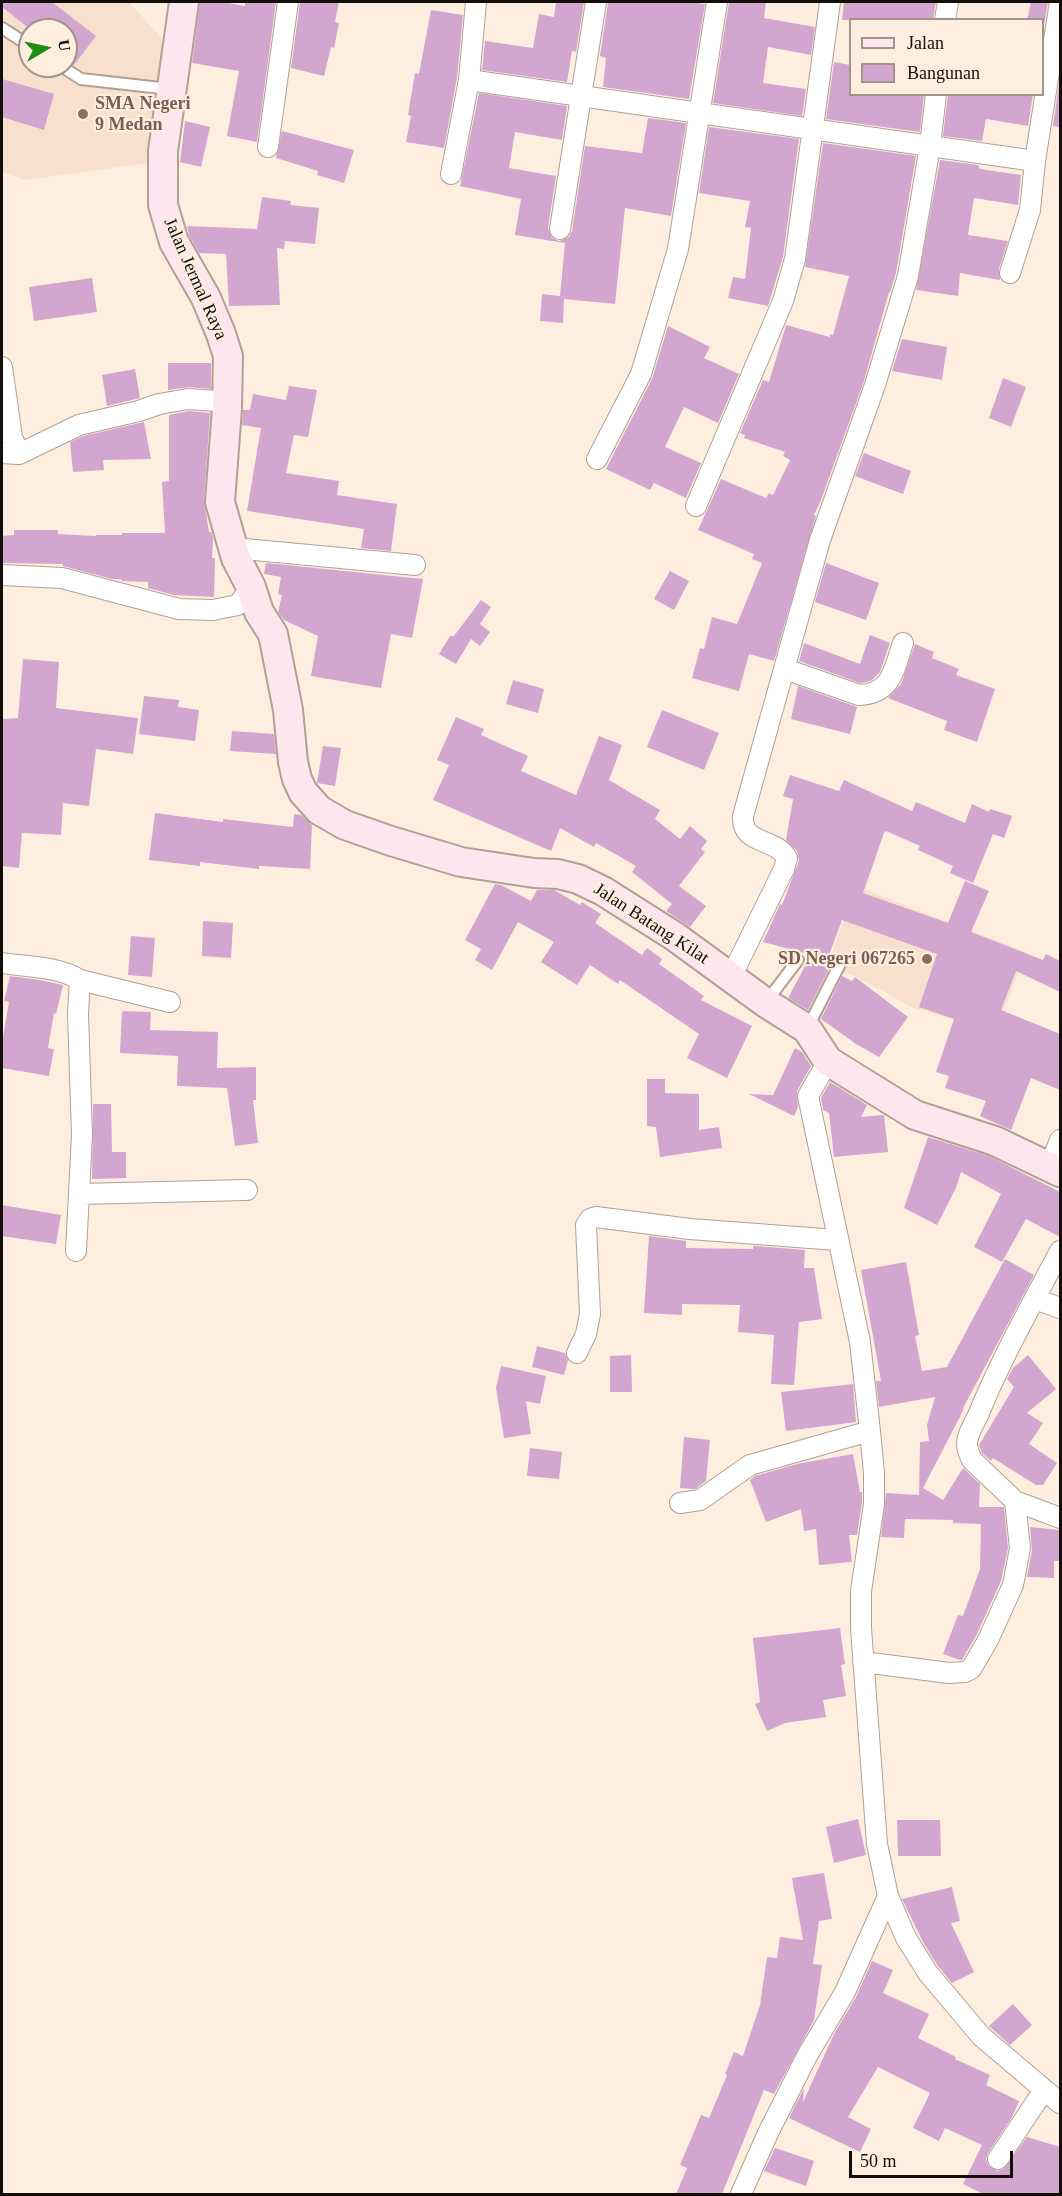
<!DOCTYPE html>
<html>
<head>
<meta charset="utf-8">
<style>
	body { margin:0 }
	#map { position:relative; width:1062px; height:2196px; overflow:hidden; background:#feeee0; font-family:"Times New Roman",serif }
	canvas { display:block }
	.frame { position:absolute; inset:0; border:3px solid #130e09; pointer-events:none }
	.legend { position:absolute; left:849px; top:18px; width:195px; height:78px; box-sizing:border-box; background:#feeee0; border:2px solid #a0948a; margin:0; padding:8px 10px; list-style:none; font-size:18px; color:#130e09 }
	.legend li { display:flex; align-items:center; gap:12px; height:30px }
	.legend b { width:30px; border:2px solid #a0948a }
	.north { position:absolute; left:18px; top:18px; width:60px; height:60px; box-sizing:border-box; background:#feeee0; border:2px solid #a0948a; border-radius:50%; rotate:81deg; font-size:16px; font-weight:700; line-height:24px; text-align:center; color:#130e09 }
	.north::after { content:''; display:block; margin:auto; width:21px; height:27px; background:#1f8d11; clip-path:polygon(50% 0,100% 100%,50% 72%,0 100%) }
	.scale { position:absolute; left:849px; top:2151px; width:164px; height:27px; box-sizing:border-box; border:3px solid #130e09; border-top:0; padding-left:8px; font-size:18px; line-height:21px; white-space:nowrap; color:#130e09; -webkit-text-stroke:4px #feeee0; paint-order:stroke }
</style>
</head>
<body>
<div id="map">
<canvas width="1062" height="2196"></canvas>
<div class="frame"></div>
<ul class="legend">
<li><b style="height:8px;background:#fde6ed"></b>Jalan</li>
<li><b style="height:16px;background:#d3a6d0"></b>Bangunan</li>
</ul>
<div class="north">U</div>
<div class="scale">50 m</div>
</div>
<script>
const ctx = document.querySelector('canvas').getContext('2d');
ctx.lineJoin = 'round';
function paint(path, color) { ctx.fillStyle = color; ctx.fill(path, 'evenodd'); }
function strokePath(path, color, width, dash) { ctx.strokeStyle = color; ctx.lineWidth = width; ctx.lineCap = dash ? 'butt' : 'round'; ctx.setLineDash(dash || []); ctx.stroke(path); }
function write(font, color, halo, rows, align = 'center') {
  ctx.font = font + ' "Times New Roman",serif'; ctx.lineWidth = 4.5; ctx.setLineDash([]); ctx.textBaseline = 'middle'; ctx.strokeStyle = halo; ctx.fillStyle = color; for (const [text, x, y, turn = 0] of rows) {
    ctx.save(); ctx.translate(x, y); ctx.rotate((+turn || 0) * Math.PI / 180); ctx.textAlign = isNaN(turn) ? turn : align; if (halo) ctx.strokeText(text, 0, 0); ctx.fillText(text, 0, 0); ctx.restore();
  }
}
paint(new Path2D(`
	M 2,2 L 129,2 L 169,46 L 163,161 L 25,180 L 2,172 ZM 30,30 L 66,30 L 66,66 L 30,66 Z
	M 855,886 L 1026,952 L 996,1031 L 913,1008 L 855,976 L 828,965 Z`), '#f7e1ce');
paint(new Path2D(`
	M 2,2 L 52,2 L 96,36 L 74,65 L 66,60 L 66,30 L 31,30 L 2,7 Z
	M 200,2 L 223,2 L 245,6 L 245,2 L 276,2 L 257,142 L 227,136 L 239,71 L 192,63 Z
	M 300,2 L 339,2 L 335,22 L 339,23 L 334,48 L 331,47 L 324,76 L 291,68 Z
	M 556,2 L 584,2 L 576,52 L 572,51 L 567,82 L 482,70 L 485,41 L 533,48 L 539,14 L 554,17 Z
	M 608,2 L 690,2 L 705,4 L 689,99 L 603,87 L 606,58 L 600,56 Z
	M 729,2 L 766,2 L 764,18 L 815,27 L 811,55 L 768,47 L 763,83 L 806,89 L 802,116 L 713,103 Z
	M 844,2 L 936,2 L 933,20 L 842,20 Z
	M 1031,2 L 1048,2 L 1042,36 L 1042,20 L 1027,20 Z
	M 431,10 L 463,15 L 457,78 L 444,148 L 406,142 L 411,116 L 408,115 L 415,73 L 419,74 Z
	M 834,62 L 850,65 L 850,94 L 924,94 L 920,132 L 826,119 Z
	M 1060,76 L 1060,127 L 1053,126 Z
	M 2,79 L 54,94 L 44,130 L 2,117 Z
	M 479,93 L 567,106 L 562,140 L 515,132 L 509,168 L 556,176 L 548,228 L 552,238 L 559,241 L 569,237 L 572,231 L 585,146 L 642,153 L 648,118 L 686,123 L 671,216 L 625,208 L 615,304 L 564,299 L 563,323 L 540,321 L 542,294 L 560,296 L 565,243 L 515,235 L 521,199 L 460,186 Z
	M 948,94 L 1033,94 L 1028,126 L 986,119 L 982,141 L 943,136 Z
	M 185,121 L 210,127 L 201,167 L 180,162 Z
	M 709,127 L 799,139 L 783,257 L 768,306 L 728,298 L 733,277 L 745,279 L 751,228 L 745,227 L 750,201 L 699,193 Z
	M 282,131 L 354,150 L 344,183 L 317,175 L 318,171 L 276,158 Z
	M 823,143 L 916,156 L 896,273 L 890,293 L 889,292 L 864,381 L 821,500 L 814,515 L 816,516 L 774,661 L 749,654 L 739,691 L 692,678 L 700,648 L 704,649 L 712,617 L 737,624 L 762,563 L 752,559 L 754,554 L 698,530 L 721,479 L 766,498 L 769,493 L 773,495 L 790,460 L 783,456 L 785,452 L 744,438 L 745,435 L 740,433 L 763,380 L 769,382 L 786,325 L 830,337 L 830,334 L 833,335 L 849,276 L 805,267 Z
	M 940,160 L 978,165 L 980,169 L 1021,175 L 1018,205 L 974,198 L 968,235 L 1008,241 L 999,269 L 1000,280 L 960,273 L 958,296 L 916,290 Z
	M 262,197 L 291,201 L 290,205 L 319,208 L 315,244 L 285,241 L 284,249 L 277,248 L 280,305 L 229,306 L 226,254 L 199,253 L 189,235 L 187,226 L 257,229 Z
	M 92,278 L 97,312 L 34,321 L 29,287 Z
	M 668,326 L 710,347 L 704,358 L 739,374 L 718,423 L 684,407 L 665,447 L 701,463 L 686,498 L 654,483 L 650,490 L 606,469 L 652,379 Z
	M 902,339 L 947,347 L 942,380 L 892,371 Z
	M 168,363 L 211,363 L 211,389 L 189,387 L 168,390 Z
	M 135,369 L 140,398 L 107,406 L 102,375 Z
	M 1003,378 L 1026,387 L 1011,427 L 989,418 Z
	M 289,386 L 317,390 L 308,437 L 294,435 L 286,473 L 339,481 L 337,495 L 397,504 L 391,551 L 361,548 L 364,529 L 247,511 L 261,428 L 242,425 L 243,410 L 250,410 L 253,394 L 286,400 Z
	M 189,411 L 210,413 L 204,501 L 209,532 L 211,532 L 213,538 L 212,558 L 215,558 L 214,597 L 174,595 L 148,588 L 148,582 L 122,581 L 121,579 L 112,579 L 63,566 L 63,564 L 2,563 L 2,536 L 14,535 L 14,530 L 58,530 L 58,534 L 96,536 L 96,535 L 122,535 L 122,533 L 165,533 L 162,482 L 169,481 L 169,415 Z
	M 144,422 L 151,459 L 103,460 L 104,470 L 73,472 L 70,442 L 83,436 Z
	M 864,453 L 911,471 L 903,494 L 855,476 Z
	M 266,563 L 423,579 L 412,638 L 391,634 L 381,688 L 311,676 L 318,636 L 284,620 L 278,612 L 282,595 L 278,594 L 281,577 L 264,574 Z
	M 826,563 L 879,583 L 866,620 L 815,602 Z
	M 670,571 L 689,581 L 674,610 L 654,599 Z
	M 481,600 L 491,607 L 480,624 L 490,632 L 480,646 L 471,639 L 456,664 L 439,654 L 450,636 L 454,636 Z
	M 870,635 L 890,643 L 880,672 L 872,680 L 867,682 L 860,683 L 799,661 L 804,643 L 860,664 Z
	M 915,644 L 934,652 L 932,658 L 959,669 L 956,675 L 995,689 L 977,742 L 944,730 L 947,721 L 888,698 L 901,684 Z
	M 23,659 L 59,662 L 56,708 L 138,718 L 133,754 L 96,749 L 89,806 L 63,803 L 61,835 L 22,833 L 19,868 L 2,866 L 2,719 L 18,718 Z
	M 513,680 L 544,689 L 538,713 L 506,704 Z
	M 798,686 L 857,707 L 850,734 L 791,719 Z
	M 144,696 L 179,700 L 178,707 L 199,710 L 195,741 L 139,734 Z
	M 662,710 L 719,733 L 704,770 L 647,747 Z
	M 456,717 L 484,729 L 481,735 L 528,756 L 521,771 L 576,795 L 599,736 L 622,745 L 609,780 L 660,810 L 655,819 L 680,839 L 690,826 L 707,841 L 701,849 L 705,852 L 679,886 L 706,906 L 690,927 L 666,911 L 672,904 L 632,872 L 636,866 L 596,843 L 594,847 L 560,828 L 551,851 L 433,800 L 449,765 L 437,760 Z
	M 232,731 L 274,734 L 276,754 L 230,751 Z
	M 323,746 L 341,748 L 335,786 L 317,783 Z
	M 790,775 L 839,791 L 844,780 L 912,811 L 916,802 L 965,823 L 972,804 L 989,812 L 990,809 L 1012,816 L 1004,838 L 993,834 L 973,883 L 950,873 L 953,866 L 918,850 L 920,846 L 886,831 L 884,833 L 863,893 L 948,923 L 965,881 L 989,891 L 971,932 L 1043,960 L 1046,954 L 1060,961 L 1060,992 L 1016,971 L 1001,1010 L 1060,1034 L 1060,1090 L 1031,1078 L 1011,1130 L 980,1116 L 986,1101 L 945,1088 L 949,1076 L 936,1072 L 954,1019 L 919,1007 L 937,954 L 842,920 L 825,966 L 829,969 L 808,1010 L 788,998 L 811,955 L 763,942 L 780,904 L 782,905 L 799,861 L 797,851 L 786,840 L 793,799 L 783,796 Z
	M 155,813 L 223,822 L 223,819 L 293,827 L 294,814 L 301,815 L 312,825 L 310,869 L 259,866 L 259,869 L 200,862 L 200,866 L 149,860 Z
	M 495,884 L 501,885 L 531,901 L 537,890 L 554,890 L 580,905 L 582,902 L 601,914 L 595,923 L 642,955 L 647,948 L 662,959 L 659,964 L 704,996 L 701,1000 L 752,1026 L 727,1078 L 687,1058 L 699,1034 L 620,980 L 618,984 L 590,965 L 577,985 L 541,962 L 554,942 L 518,922 L 492,970 L 475,960 L 481,949 L 465,940 Z
	M 203,921 L 233,923 L 231,958 L 202,956 Z
	M 131,936 L 155,938 L 152,977 L 128,975 Z
	M 10,976 L 40,980 L 63,985 L 56,1014 L 54,1013 L 48,1048 L 54,1049 L 49,1076 L 2,1068 L 2,1043 L 9,1002 L 4,1001 Z
	M 842,976 L 852,981 L 855,977 L 908,1017 L 879,1057 L 856,1044 L 821,1019 Z
	M 122,1011 L 151,1012 L 150,1030 L 218,1032 L 217,1068 L 256,1067 L 256,1100 L 253,1100 L 258,1143 L 235,1146 L 227,1088 L 177,1086 L 178,1056 L 120,1053 Z
	M 795,1048 L 802,1052 L 811,1066 L 797,1091 L 798,1107 L 794,1116 L 749,1094 L 773,1095 Z
	M 647,1079 L 665,1079 L 665,1093 L 699,1094 L 699,1130 L 719,1127 L 722,1148 L 660,1157 L 656,1127 L 647,1126 Z
	M 830,1082 L 867,1105 L 861,1117 L 884,1115 L 888,1152 L 834,1157 L 829,1113 L 823,1110 L 821,1098 Z
	M 93,1104 L 111,1104 L 112,1152 L 126,1152 L 126,1178 L 92,1179 Z
	M 928,1137 L 989,1156 L 1060,1192 L 1060,1237 L 1026,1219 L 1002,1262 L 974,1247 L 1001,1194 L 961,1172 L 956,1188 L 937,1225 L 904,1208 Z
	M 2,1205 L 61,1215 L 56,1244 L 2,1236 Z
	M 649,1236 L 686,1241 L 686,1248 L 753,1249 L 753,1246 L 755,1246 L 805,1250 L 804,1268 L 814,1268 L 822,1319 L 799,1322 L 794,1385 L 771,1384 L 774,1335 L 738,1332 L 740,1305 L 682,1304 L 682,1315 L 644,1313 Z
	M 1005,1259 L 1034,1275 L 962,1410 L 965,1407 L 923,1488 L 943,1500 L 963,1468 L 980,1484 L 979,1507 L 1004,1507 L 1008,1548 L 1001,1581 L 977,1634 L 962,1660 L 960,1660 L 943,1654 L 958,1615 L 963,1616 L 980,1569 L 981,1524 L 953,1523 L 953,1520 L 905,1519 L 904,1538 L 881,1537 L 886,1493 L 919,1495 L 920,1442 L 929,1441 L 927,1425 L 935,1397 L 879,1407 L 876,1381 L 881,1381 L 861,1270 L 906,1262 L 919,1335 L 915,1336 L 922,1371 L 947,1367 Z
	M 537,1346 L 565,1353 L 568,1360 L 564,1375 L 532,1367 Z
	M 631,1355 L 632,1392 L 610,1392 L 610,1356 Z
	M 1028,1355 L 1056,1389 L 1027,1413 L 1043,1423 L 1029,1444 L 1057,1463 L 1043,1485 L 1036,1485 L 993,1458 L 991,1461 L 982,1453 L 979,1445 L 1014,1387 L 1007,1379 L 1013,1368 Z
	M 501,1366 L 546,1376 L 540,1404 L 526,1401 L 531,1434 L 504,1438 L 496,1388 Z
	M 853,1384 L 856,1422 L 786,1431 L 781,1392 Z
	M 684,1437 L 710,1440 L 706,1481 L 695,1489 L 680,1488 Z
	M 530,1448 L 562,1452 L 559,1479 L 527,1476 Z
	M 853,1454 L 860,1492 L 862,1492 L 862,1503 L 857,1535 L 849,1535 L 852,1562 L 819,1565 L 816,1529 L 804,1531 L 801,1509 L 766,1522 L 750,1480 L 755,1476 L 797,1464 Z
	M 1030,1527 L 1060,1530 L 1060,1561 L 1054,1561 L 1054,1578 L 1027,1577 L 1032,1550 Z
	M 840,1628 L 845,1664 L 841,1665 L 846,1696 L 823,1700 L 826,1717 L 785,1723 L 767,1731 L 755,1704 L 760,1702 L 753,1638 Z
	M 858,1819 L 866,1855 L 834,1863 L 826,1827 Z
	M 897,1820 L 940,1820 L 941,1856 L 898,1856 Z
	M 824,1873 L 832,1919 L 819,1921 L 813,1964 L 822,1965 L 814,2020 L 774,2094 L 764,2090 L 722,2194 L 676,2194 L 687,2168 L 680,2165 L 701,2115 L 709,2118 L 727,2075 L 725,2074 L 734,2052 L 743,2056 L 760,2005 L 767,1957 L 777,1958 L 780,1937 L 803,1940 L 792,1878 Z
	M 952,1887 L 960,1921 L 951,1923 L 974,1972 L 952,1983 L 938,1966 L 924,1944 L 902,1899 Z
	M 872,1961 L 893,1970 L 883,1993 L 929,2014 L 918,2038 L 956,2057 L 955,2059 L 990,2075 L 986,2085 L 1019,2101 L 1012,2117 L 988,2153 L 986,2159 L 988,2165 L 997,2171 L 1004,2169 L 1027,2137 L 1060,2147 L 1060,2194 L 983,2194 L 963,2184 L 982,2145 L 945,2128 L 939,2141 L 913,2128 L 930,2093 L 878,2067 L 848,2117 L 871,2129 L 860,2152 L 789,2118 L 804,2088 L 803,2102 L 834,2034 L 856,1997 Z
	M 1013,2004 L 1032,2025 L 1010,2045 L 989,2026 Z
	M 775,2148 L 814,2161 L 806,2186 L 764,2171 Z`), '#d3a6d0');
const lane = new Path2D(`
	M 2,28 L 30,46
	M 61,66 L 81,79 L 170,89
	M 766,1002 L 798,960
	M 807,1029 L 842,960`);
const street = new Path2D(`
	M 945,20 L 948,2
	M 469,80 L 1035,161
	M 268,147 L 288,2
	M 451,174 L 469,80 L 476,2
	M 560,229 L 596,2
	M 1010,273 L 1030,210 L 1035,161 L 1060,2
	M 2,367 L 12,437 L 19,454
	M 2,453 L 19,454 L 79,425 L 139,411 L 159,404 L 188,399 L 217,401 L 227,408
	M 597,459 L 641,374 L 678,249 L 717,2
	M 696,506 L 783,301 L 795,259 L 830,2
	M 234,548 L 415,565
	M 2,575 L 62,578 L 179,609 L 213,610 L 238,605 L 251,587
	M 785,669 L 859,695 C 892,694 894,669 903,643
	M 2,963 C 26,967 59,966 80,980 L 170,1002
	M 731,977 L 784,869 L 787,858 C 775,837 741,845 743,816 L 820,540 L 875,385 L 908,276 L 930,146 L 936,94
	M 828,1061 L 808,1096 L 860,1342 L 870,1431 L 874,1473 L 874,1504 L 861,1591 L 861,1628 L 877,1844 L 888,1896 L 906,1938 L 928,1973 L 981,2036 L 1060,2103
	M 1050,1166 L 1060,1140
	M 79,1194 L 247,1190
	M 76,1251 L 82,1135 L 78,1014 L 80,980
	M 1060,1251 C 1032,1304 1002,1357 979,1413 C 975,1423 968,1431 967,1443 C 967,1450 969,1454 972,1460 L 1015,1501 L 1060,1518
	M 1035,1299 L 1060,1308
	M 577,1353 L 586,1334 L 590,1314 L 586,1225 L 590,1219 L 596,1217 L 690,1229 L 837,1240
	M 680,1503 L 700,1500 L 750,1465 L 870,1431
	M 863,1662 L 949,1673 L 965,1672 L 971,1669 L 988,1640 L 1013,1585 L 1020,1548 L 1015,1501
	M 998,2159 L 1044,2090
	M 741,2194 L 768,2133 L 807,2056 L 845,1992 L 888,1896`);
const secondary = new Path2D(`
	M 184,2 L 163,151 L 163,205 L 174,242 L 206,298 L 221,334 L 228,356 L 227,408 L 220,502 L 236,558 L 251,587 L 259,612 L 273,634 L 288,710 L 293,762 L 297,779 L 303,792 L 319,810 L 345,825 L 391,841 L 461,862 L 534,873 L 558,874 L 578,879 L 603,891 L 674,936 L 766,1003 L 807,1029 L 828,1061 L 915,1115 L 995,1141 L 1060,1172`);
strokePath(lane, '#b0a194', 14);
strokePath(street, '#b0a194', 22);
strokePath(secondary, '#b0a194', 32);
strokePath(lane, '#fff', 10);
strokePath(street, '#fff', 20);
strokePath(secondary, '#fde6ed', 28);
for (const [x, y, r, color] of [
	[83,114,6,"#8d6e63"],
	[927,959,6,"#8d6e63"]
]) { const dot = new Path2D(); dot.arc(x, y, r, 0, 2 * Math.PI); ctx.fillStyle = color; ctx.fill(dot); strokePath(dot, '#feeee0', 2); }
write('bold 18px', '#785e54', '#feeee0', [
	["SMA Negeri",95,104],
	["9 Medan",95,125],
	["SD Negeri 067265",915,959,"right"]
], 'left');
write('18px', '#130e09', '#feeee0', [
	["Jalan Jermal Raya",195,279,66],
	["Jalan Batang Kilat",651,924,33]
]);
</script>
</body>
</html>
